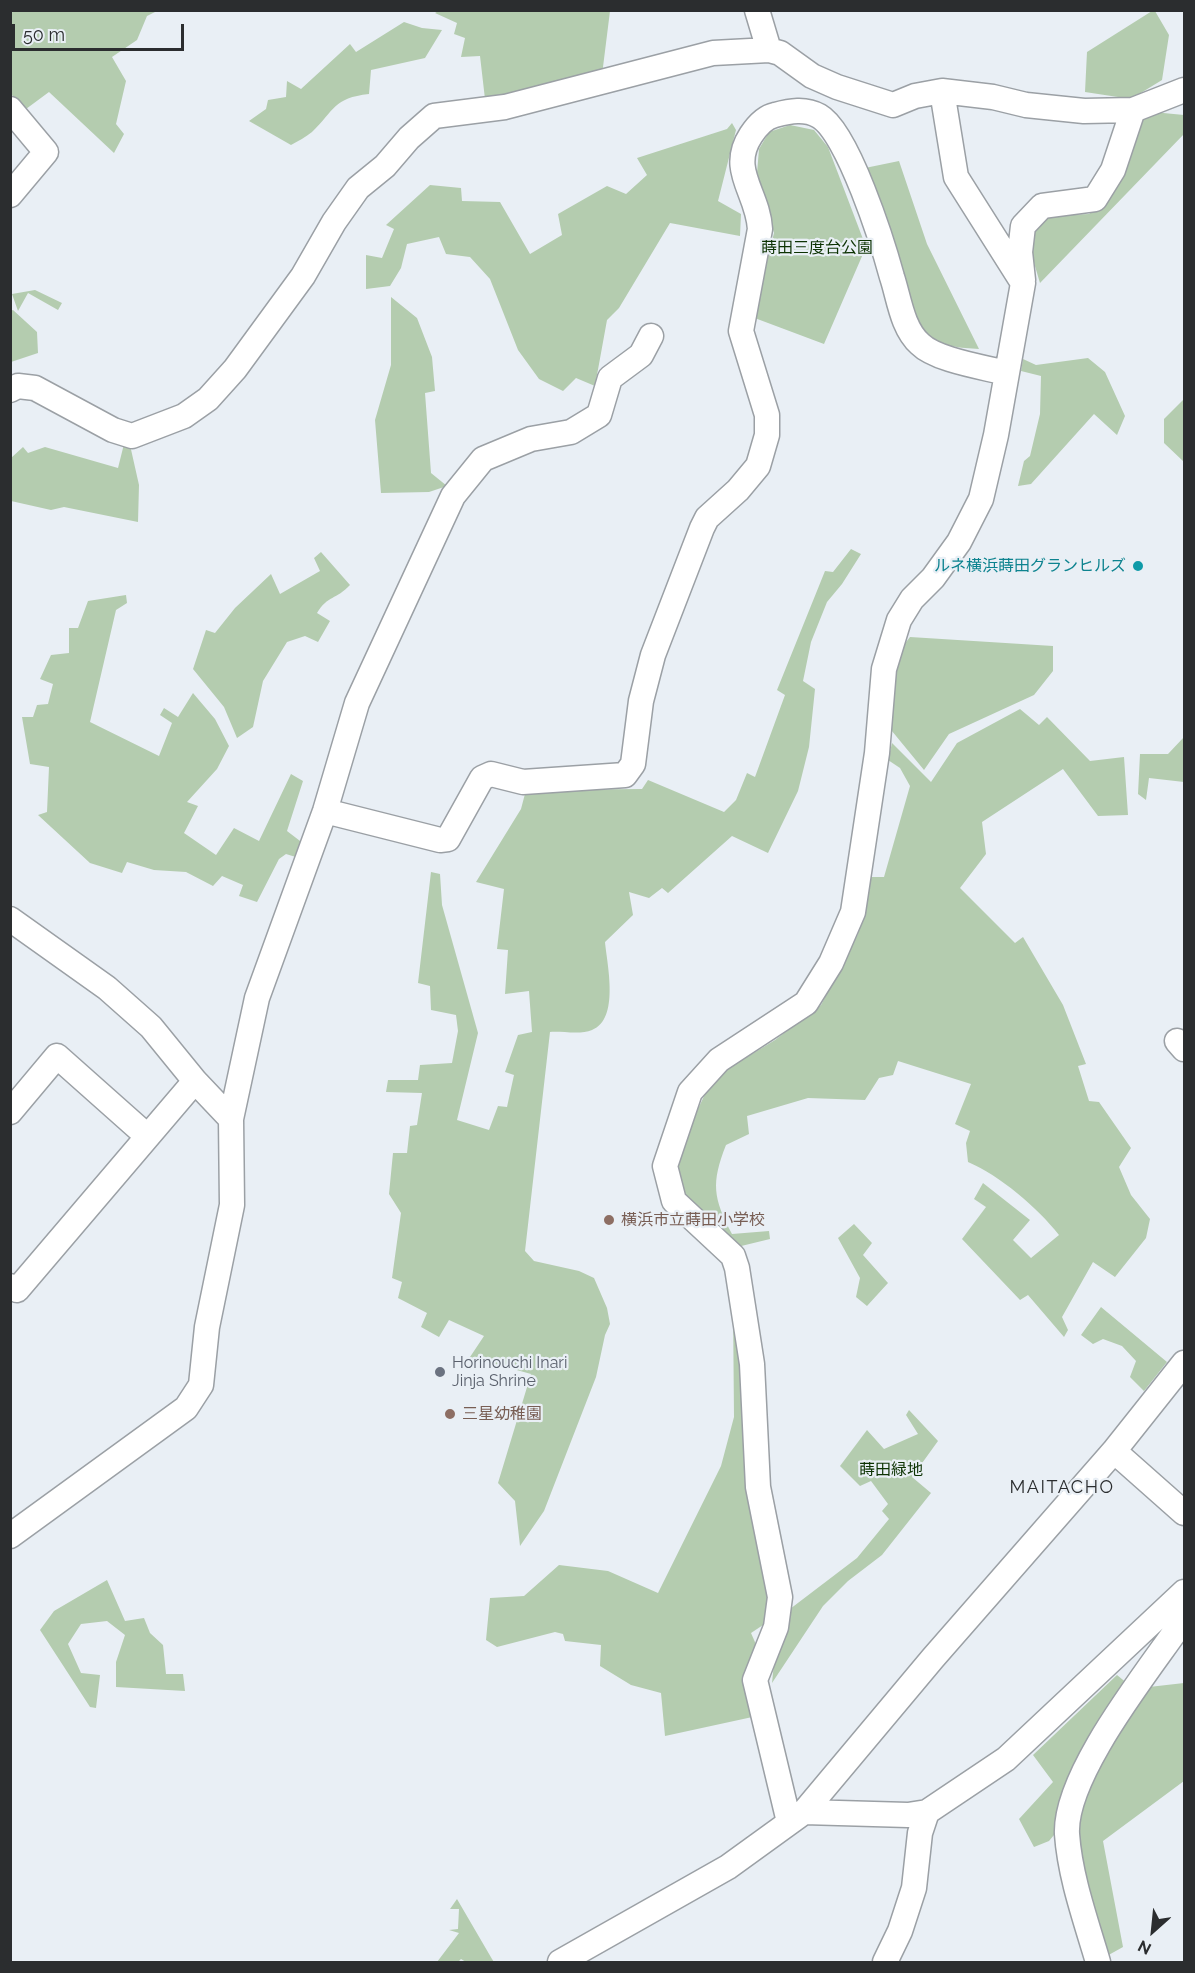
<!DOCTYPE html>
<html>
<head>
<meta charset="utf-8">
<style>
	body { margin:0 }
	#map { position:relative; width:1195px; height:1973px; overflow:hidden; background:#e9eff5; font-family:Raleway,sans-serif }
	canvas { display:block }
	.frame { position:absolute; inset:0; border:12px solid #2b2d2f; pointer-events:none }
	.north { position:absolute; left:1123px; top:1901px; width:60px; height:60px; -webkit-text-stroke:4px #e9eff5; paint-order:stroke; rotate:207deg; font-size:16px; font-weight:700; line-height:24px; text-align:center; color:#2b2d2f }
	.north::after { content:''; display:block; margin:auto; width:21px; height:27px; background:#2b2d2f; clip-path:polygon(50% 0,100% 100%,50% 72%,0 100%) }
	.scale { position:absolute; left:12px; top:24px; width:172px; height:27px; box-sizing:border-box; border:3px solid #2b2d2f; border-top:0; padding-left:8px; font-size:18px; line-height:21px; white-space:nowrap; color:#2b2d2f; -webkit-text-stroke:4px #e9eff5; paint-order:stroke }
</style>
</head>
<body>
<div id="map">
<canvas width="1195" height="1973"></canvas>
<div class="frame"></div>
<div class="north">N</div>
<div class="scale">50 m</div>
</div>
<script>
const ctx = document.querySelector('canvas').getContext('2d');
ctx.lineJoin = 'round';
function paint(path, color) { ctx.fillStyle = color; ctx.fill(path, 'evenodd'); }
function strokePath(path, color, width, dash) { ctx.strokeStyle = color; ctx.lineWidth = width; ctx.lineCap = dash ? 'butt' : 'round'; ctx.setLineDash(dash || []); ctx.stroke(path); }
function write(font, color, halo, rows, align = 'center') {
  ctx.font = font + ' Raleway,"Noto Sans JP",sans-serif'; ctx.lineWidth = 4.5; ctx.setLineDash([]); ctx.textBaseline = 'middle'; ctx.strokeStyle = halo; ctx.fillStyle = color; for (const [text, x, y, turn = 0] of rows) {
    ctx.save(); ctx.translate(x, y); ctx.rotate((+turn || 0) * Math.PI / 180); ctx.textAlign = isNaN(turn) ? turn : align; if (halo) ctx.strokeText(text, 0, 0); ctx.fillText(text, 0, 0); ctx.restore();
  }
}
paint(new Path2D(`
	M 15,10 L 157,11 L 147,16 L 137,40 L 112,57 L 126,81 L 116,124 L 124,134 L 114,153 L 49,92 L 26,109 L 11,94 L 10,14 Z
	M 440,10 L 610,11 L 602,75 L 485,99 L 480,56 L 461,57 L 465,38 L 454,34 L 457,23 L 435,13 Z
	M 1152,11 L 1155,11 L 1169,35 L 1162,80 L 1131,99 L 1085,92 L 1087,52 Z
	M 404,22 L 422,28 L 442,30 L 425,58 L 371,70 L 369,94 C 333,98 335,110 312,132 C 306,137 298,141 291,145 L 249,121 L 266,109 L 268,100 L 286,97 L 287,81 L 301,89 L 350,44 L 356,52 Z
	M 1153,112 L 1184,115 L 1184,134 L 1040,283 C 1033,257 1023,238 1044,216 L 1089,214 L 1108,198 L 1141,118 Z
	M 732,123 L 736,130 L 718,201 L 741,214 L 740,236 L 670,223 L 619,308 L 607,320 L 595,386 L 576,378 L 563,391 L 539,379 L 518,350 L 490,279 L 470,257 L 446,254 L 439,237 L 407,244 L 401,268 L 390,286 L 366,289 L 366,255 L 382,258 L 394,229 L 386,225 L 430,185 L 461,188 L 462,201 L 500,202 L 530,254 L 562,235 L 558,214 L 607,186 L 626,194 L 647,175 L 637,158 L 727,129 Z
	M 790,125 L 814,130 L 828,147 L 866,247 L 824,344 L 752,317 L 774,233 L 757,173 L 759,149 L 769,132 Z
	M 899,161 L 927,244 L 979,349 C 962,348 939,347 927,333 C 914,319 909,296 904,278 C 894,241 885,201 865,168 Z
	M 35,290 L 62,303 L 58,310 L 28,293 L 18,311 L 12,294 Z
	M 391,297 L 417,318 L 432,357 L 435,391 L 425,393 L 431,473 L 447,486 L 429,492 L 381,493 L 375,420 L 391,365 Z
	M 13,310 L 37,332 L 38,353 L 11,362 L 10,311 Z
	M 1088,358 L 1105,372 L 1125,416 L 1117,435 L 1094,414 L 1031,484 L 1018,486 L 1024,461 L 1030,456 L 1040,414 L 1041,376 L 1021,371 L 1023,359 L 1036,365 Z
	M 1184,399 L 1184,398 L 1184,462 L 1164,443 L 1164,419 Z
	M 124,444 L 130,445 L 139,485 L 138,522 L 64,507 L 51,510 L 11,501 L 11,458 L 23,447 L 28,453 L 45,447 L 118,468 Z
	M 851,549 L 861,554 L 842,584 L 827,602 L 811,642 L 803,681 L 815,689 L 809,747 L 798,791 L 768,853 L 732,836 L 668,893 L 662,888 L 649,898 L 629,892 L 633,915 L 605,942 C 607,964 620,1019 592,1030 C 581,1035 562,1031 550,1032 L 525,1251 L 534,1261 L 579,1271 L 594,1278 L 607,1308 L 610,1324 L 605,1335 L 596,1377 L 544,1511 L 520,1546 L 515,1501 L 498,1483 L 531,1374 L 470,1357 L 484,1336 L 449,1320 L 439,1337 L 421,1327 L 427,1313 L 398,1298 L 402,1282 L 392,1278 L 401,1213 L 389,1194 L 393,1153 L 407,1153 L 410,1126 L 417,1125 L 422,1093 L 386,1092 L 388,1080 L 418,1080 L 420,1065 L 452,1063 L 458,1031 L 456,1015 L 431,1010 L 430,986 L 418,983 L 431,872 L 440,874 L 442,905 L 478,1033 L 457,1120 L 489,1130 L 498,1106 L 507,1107 L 514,1075 L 505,1072 L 518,1035 L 532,1032 L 529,991 L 505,994 L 508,950 L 497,949 L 504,889 L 476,882 L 521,809 L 526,790 L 642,789 L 648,780 L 724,812 L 736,800 L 747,773 L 755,777 L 785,695 L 777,690 L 825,571 L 833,572 Z
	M 321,552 L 350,585 C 336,600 328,595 317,613 L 330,621 L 318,642 L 305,636 L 287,642 L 263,681 L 253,727 L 237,738 L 224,707 L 193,669 L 206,630 L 215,633 L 235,608 L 271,574 L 280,594 L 320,571 L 314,558 Z
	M 126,595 L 127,603 L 116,610 L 90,722 L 159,756 L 172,723 L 160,715 L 164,708 L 178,717 L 193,693 L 215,719 L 229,746 L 217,769 L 187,802 L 198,806 L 184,833 L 216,855 L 234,828 L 259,841 L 291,774 L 303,781 L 287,831 L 304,844 L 299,858 L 286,854 L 279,859 L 257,902 L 239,896 L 243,885 L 222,876 L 213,886 L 186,872 L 154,870 L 127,862 L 122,873 L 90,863 L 38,815 L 47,812 L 49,767 L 30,764 L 22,717 L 33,717 L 37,705 L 48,704 L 53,684 L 40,679 L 51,655 L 69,653 L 69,628 L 78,628 L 88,601 Z
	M 910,637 L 1053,646 L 1053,671 L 1034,695 L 949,734 L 924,770 L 887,725 L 899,651 Z
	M 1020,709 L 1039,725 L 1047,717 L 1090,761 L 1124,757 L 1128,815 L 1098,816 L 1063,769 L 982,822 L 986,854 L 960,888 L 1015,943 L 1023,937 L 1063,1005 L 1086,1064 L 1078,1066 L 1089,1101 L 1099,1102 L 1131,1148 L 1119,1167 L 1131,1195 L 1150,1219 L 1146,1238 L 1115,1277 L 1093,1262 L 1062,1317 L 1068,1330 L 1064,1337 L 1028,1295 L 1020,1300 L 962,1239 L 986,1207 L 974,1199 L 983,1183 L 1030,1220 L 1013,1240 L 1031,1258 L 1059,1235 C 1038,1208 999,1175 968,1162 L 966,1143 L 970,1131 L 955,1124 L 971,1084 L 898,1061 L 893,1075 L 879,1078 L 865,1100 L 808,1098 L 747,1116 L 749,1134 L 726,1145 C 711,1183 713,1198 732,1234 L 769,1231 L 770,1239 L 733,1248 L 679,1198 L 674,1178 L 682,1142 L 707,1090 L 729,1068 L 775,1040 L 821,1005 L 858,934 L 870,877 L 884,877 L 910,786 L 900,768 L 888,760 L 892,743 L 931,782 L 957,743 Z
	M 1184,737 L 1184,782 L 1149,778 L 1146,800 L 1138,794 L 1140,754 L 1168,754 Z
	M 854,1224 L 872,1243 L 863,1255 L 888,1283 L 867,1306 L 856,1297 L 860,1278 L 838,1238 Z
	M 733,1306 L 764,1538 L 769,1621 L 751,1633 L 758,1649 L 757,1716 L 665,1736 L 661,1693 L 631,1685 L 600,1666 L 601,1645 L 565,1641 L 563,1634 L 555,1632 L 497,1647 L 486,1640 L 490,1598 L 524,1596 L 559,1565 L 608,1571 L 658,1593 L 721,1466 L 734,1417 Z
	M 1101,1307 L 1167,1362 L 1144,1391 L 1130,1377 L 1136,1361 L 1122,1346 L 1103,1339 L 1093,1344 L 1081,1335 Z
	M 909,1410 L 938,1441 L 912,1477 L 931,1493 L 882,1555 L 848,1581 L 823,1606 L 772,1683 L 774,1663 L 790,1609 L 857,1558 L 889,1519 L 882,1511 L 888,1504 L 871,1481 L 860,1486 L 840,1466 L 867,1430 L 884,1449 L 918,1434 L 906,1415 Z
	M 107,1580 L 125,1621 L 144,1618 L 150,1633 L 163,1645 L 166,1674 L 183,1674 L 185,1691 L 116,1687 L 116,1662 L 125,1635 L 107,1621 L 81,1624 L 68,1644 L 81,1673 L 100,1675 L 96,1708 L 90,1707 L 40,1630 L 54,1611 Z
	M 1117,1675 L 1128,1684 L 1059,1829 L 1049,1841 L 1034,1847 L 1019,1819 L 1053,1782 L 1033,1755 Z
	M 1184,1683 L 1184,1781 L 1103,1841 L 1123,1947 L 1105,1957 L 1075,1831 L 1095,1770 L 1149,1687 Z
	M 457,1899 L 492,1959 L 494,1962 L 466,1962 L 461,1959 L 458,1962 L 437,1962 L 459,1933 L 449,1930 L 458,1929 L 459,1909 L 450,1909 Z`), '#b4ccaf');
const street = new Path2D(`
	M 757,10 L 769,50
	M 10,109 L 46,152 L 10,195
	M 1023,280 L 1020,252 L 1023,226 L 1042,206 L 1095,199 L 1113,170 L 1133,110
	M 10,390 L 18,386 L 35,388 L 113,430 L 132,436 L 184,416 L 208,399 L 235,369 L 303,276 L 334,222 L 358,188 L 385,166 L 409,138 L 434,116 L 505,107 L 713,53 L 769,50 L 780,53 L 812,76 L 837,87 L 893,105 L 915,96 L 942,91 L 993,97 L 1026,105 L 1084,111 L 1133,110 L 1184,90
	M 325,811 L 440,840 L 448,839 L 482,778 L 491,774 L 523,782 L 625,775 L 633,764 L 641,701 L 653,655 L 702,528 L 707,518 L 738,490 L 758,466 L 767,435 L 767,415 L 741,331 L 760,229 C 758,192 728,170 751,135 C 757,126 765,117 775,115 C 790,111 805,108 819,116 C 848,132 883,244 892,277 C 899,298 902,328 920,344 C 936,360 983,367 1006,373
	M 10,919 L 107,988 L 151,1027 L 195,1081 L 231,1119
	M 1177,1041 L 1184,1049
	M 10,1112 L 57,1056 L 147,1136
	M 10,1286 L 17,1290 L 195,1081
	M 1114,1451 L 1184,1513
	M 10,1536 L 186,1408 L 201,1385 L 207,1327 L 232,1205 L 231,1119 L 257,998 L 325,811 L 357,703 L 453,496 L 483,459 L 531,439 L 571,432 L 599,415 L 610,378 L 641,355 L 651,336
	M 804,1812 L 908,1815 L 927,1812
	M 789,1822 L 755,1680 L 776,1627 L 780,1597 L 758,1487 L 752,1364 L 737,1268 L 733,1256 L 674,1201 L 665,1166 L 690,1092 L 719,1060 L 806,1003 L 831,963 L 853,912 L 877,753 L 884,669 L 899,620 L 912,599 L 933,578 L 959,542 L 981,499 L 996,435 L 1023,283 L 956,177 L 942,91
	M 560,1962 L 728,1867 L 804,1812 L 933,1658 L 1114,1451 L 1184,1363
	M 885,1962 L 900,1931 L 914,1888 L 920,1833 L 927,1812 L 1006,1759 L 1184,1592
	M 1098,1962 C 1086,1921 1070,1877 1067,1834 C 1064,1774 1150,1669 1184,1619`);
strokePath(street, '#9ba0a5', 27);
strokePath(street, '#fff', 24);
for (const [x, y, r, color] of [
	[1138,566,6,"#0f9aa8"],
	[609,1220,6,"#8d6e63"],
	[440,1372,6,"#6b7280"],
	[450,1414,6,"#8d6e63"]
]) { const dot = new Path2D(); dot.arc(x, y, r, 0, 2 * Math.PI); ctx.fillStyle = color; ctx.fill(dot); strokePath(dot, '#e9eff5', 2); }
write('16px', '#0d3303', '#e9eff5', [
	["蒔田三度台公園",817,248],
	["蒔田緑地",891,1470]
]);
write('16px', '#0d838f', '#e9eff5', [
	["ルネ横浜蒔田グランヒルズ",1126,566]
], 'right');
write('16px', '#785e54', '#e9eff5', [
	["横浜市立蒔田小学校",621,1220],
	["三星幼稚園",462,1414]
], 'left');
write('16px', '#5b616d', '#e9eff5', [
	["Horinouchi Inari",452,1363],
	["Jinja Shrine",452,1381]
], 'left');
ctx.letterSpacing = '1.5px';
write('18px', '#2b2d2f', '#e9eff5', [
	["MAITACHO",1062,1488]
]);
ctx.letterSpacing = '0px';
</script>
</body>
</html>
